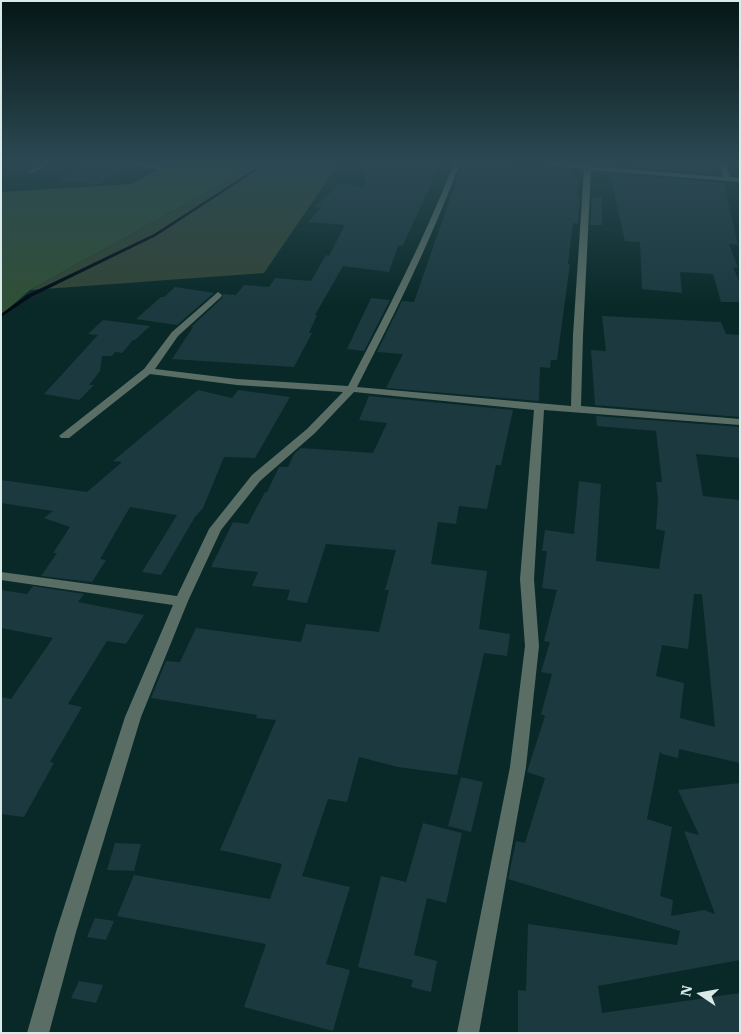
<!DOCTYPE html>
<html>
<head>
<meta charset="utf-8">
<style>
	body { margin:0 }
	#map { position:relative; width:741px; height:1034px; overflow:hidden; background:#092928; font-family:"IBM Plex Serif",serif }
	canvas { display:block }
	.frame { position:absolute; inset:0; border:2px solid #d9eae9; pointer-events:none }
	.north { position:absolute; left:676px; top:969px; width:50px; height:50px; -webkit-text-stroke:4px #092928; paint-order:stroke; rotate:282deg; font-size:14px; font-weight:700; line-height:20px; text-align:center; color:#d9eae9 }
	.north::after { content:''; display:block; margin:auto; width:18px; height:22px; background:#d9eae9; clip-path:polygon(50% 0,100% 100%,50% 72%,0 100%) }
</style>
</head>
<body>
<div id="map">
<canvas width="741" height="1034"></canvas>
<div class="frame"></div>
<div class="north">N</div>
</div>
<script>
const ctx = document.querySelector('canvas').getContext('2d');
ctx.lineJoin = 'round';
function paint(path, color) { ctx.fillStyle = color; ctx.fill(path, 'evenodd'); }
paint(new Path2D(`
	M 260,163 L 339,163 L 264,273 L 30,290 Z`), '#324535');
paint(new Path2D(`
	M 170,163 L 260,163 L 30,290 L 1,315 L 1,192 L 131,184 Z`), '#315035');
paint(new Path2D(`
	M 264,163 L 268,163 L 156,236 L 31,297 L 1,317 L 1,314 L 27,295 L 154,234 Z`), '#000a15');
paint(new Path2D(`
	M 91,163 L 123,163 L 134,167 L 96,185 L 56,179 Z
	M 365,163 L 441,163 L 403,245 L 398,246 L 389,272 L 343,266 L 315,315 L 317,315 L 309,333 L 312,333 L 294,367 L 172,359 L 193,327 L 191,327 L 222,298 L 223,294 L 236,295 L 244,285 L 269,287 L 275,278 L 311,281 L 326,255 L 329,256 L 345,225 L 308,222 L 321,207 L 315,207 L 339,184 L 365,187 Z
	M 641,163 L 717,163 L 720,175 L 620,167 L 641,167 Z
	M 462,164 L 572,170 L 572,179 L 578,179 L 577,196 L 580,196 L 578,224 L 573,223 L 568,264 L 570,264 L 557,360 L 551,360 L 550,368 L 540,367 L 539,401 L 386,388 L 403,354 L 377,352 L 402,301 L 414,302 Z
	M 618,174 L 724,183 L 738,245 L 729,244 L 738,268 L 733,267 L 740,284 L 740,302 L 721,302 L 713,274 L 680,272 L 682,293 L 642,289 L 640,242 L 625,241 L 610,176 L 617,177 Z
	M 592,197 L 602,197 L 602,225 L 590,225 Z
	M 175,287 L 214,293 L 177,325 L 136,319 L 161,297 L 164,297 Z
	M 371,298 L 390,300 L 364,351 L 347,349 Z
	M 602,316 L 721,322 L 726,334 L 740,335 L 740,417 L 595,405 L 591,350 L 606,351 Z
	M 103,320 L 150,326 L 135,340 L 133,340 L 122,353 L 115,352 L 112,356 L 102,356 L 100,371 L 89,385 L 94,385 L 79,400 L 44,394 L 98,335 L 88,334 Z
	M 198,390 L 232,398 L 238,390 L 290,397 L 255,458 L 224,457 L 203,508 L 195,517 L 161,575 L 142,572 L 177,515 L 130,507 L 100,559 L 106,560 L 92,582 L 41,576 L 57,553 L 53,553 L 70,527 L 44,518 L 53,511 L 1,503 L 1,480 L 87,492 L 122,462 L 113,461 Z
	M 369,396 L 513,410 L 501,465 L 496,465 L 487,509 L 459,506 L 456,524 L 438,522 L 431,564 L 487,571 L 479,629 L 510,634 L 507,656 L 484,653 L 457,775 L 398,767 L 359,757 L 347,802 L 328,799 L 302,876 L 350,887 L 326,964 L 350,970 L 333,1031 L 244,1007 L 266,944 L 117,916 L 134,875 L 270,899 L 282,864 L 220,850 L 276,720 L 256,718 L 257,715 L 151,698 L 166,661 L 180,662 L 196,628 L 301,642 L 306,624 L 379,632 L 389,590 L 385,590 L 396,550 L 326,544 L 307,603 L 287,600 L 290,590 L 252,586 L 258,572 L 211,567 L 233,522 L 248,524 L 265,492 L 267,492 L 279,467 L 288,467 L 294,454 L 301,448 L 373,453 L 387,423 L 359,420 Z
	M 596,416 L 740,427 L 740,458 L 696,454 L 703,496 L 740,500 L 740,763 L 679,749 L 678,758 L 662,754 L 660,751 L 647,819 L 672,827 L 660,896 L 673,900 L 671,916 L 704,910 L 715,914 L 684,831 L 699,835 L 678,790 L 740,783 L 740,960 L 598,986 L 602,1013 L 740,993 L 740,1033 L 518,1033 L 518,990 L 526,991 L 528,924 L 677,945 L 680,931 L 508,879 L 516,841 L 525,843 L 545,778 L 527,772 L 545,716 L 541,714 L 552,674 L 541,672 L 550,642 L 544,641 L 557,590 L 542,588 L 547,551 L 542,551 L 545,530 L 574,534 L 579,481 L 601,484 L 596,561 L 659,569 L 665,531 L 656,529 L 658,500 L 656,482 L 662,482 L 656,431 L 597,426 ZM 694,594 L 702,594 L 715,727 L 680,718 L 684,683 L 656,676 L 662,645 L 688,649 Z
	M 33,586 L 84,594 L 78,602 L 144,615 L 126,644 L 107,641 L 68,704 L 82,707 L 50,762 L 54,763 L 24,817 L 1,814 L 1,697 L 11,699 L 53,638 L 1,628 L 1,590 L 27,594 Z
	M 461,777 L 483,782 L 471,832 L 448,826 Z
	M 423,823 L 462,833 L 446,903 L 427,898 L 414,955 L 437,961 L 431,992 L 411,987 L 413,980 L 358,967 L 381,876 L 406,882 Z
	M 115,843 L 141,844 L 134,871 L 107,870 Z
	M 95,918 L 114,921 L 106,940 L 87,937 Z
	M 79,981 L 103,985 L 96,1003 L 71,998 Z`), '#1b393f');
paint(new Path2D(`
	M 43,163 L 52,163 L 32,173 L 27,172 Z
	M 125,163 L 142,163 L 163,168 L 160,170 Z
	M 454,163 L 460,163 C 431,241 395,313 357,387 L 571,406 L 573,335 L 584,169 L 531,163 L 585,165 L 585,163 L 591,163 L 591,166 L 723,177 L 719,163 L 725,163 L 730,177 L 740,178 L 740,182 L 591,170 L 583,335 L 581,406 L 740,419 L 740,425 L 544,410 L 534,579 L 539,646 L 526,767 L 479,1033 L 457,1033 L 510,767 L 525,646 L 520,579 L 534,410 L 354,392 L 315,433 L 260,481 L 221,530 L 188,601 L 141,717 L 76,932 L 49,1033 L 27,1033 L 56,932 L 125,717 L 173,605 L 1,580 L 1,572 L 177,596 L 209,529 L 252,475 L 307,429 L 343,392 L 237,385 L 150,374 L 69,438 L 61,438 L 59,436 L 144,369 L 172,332 L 218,292 L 222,295 L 221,297 L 178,336 L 155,369 L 237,379 L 348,386 C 386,313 424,240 454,163 Z`), '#5a6e66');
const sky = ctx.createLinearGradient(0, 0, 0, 308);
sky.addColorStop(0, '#051716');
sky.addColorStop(0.53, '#2c4953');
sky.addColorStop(1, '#2c495300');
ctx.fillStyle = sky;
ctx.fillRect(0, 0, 741, 308);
</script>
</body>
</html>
